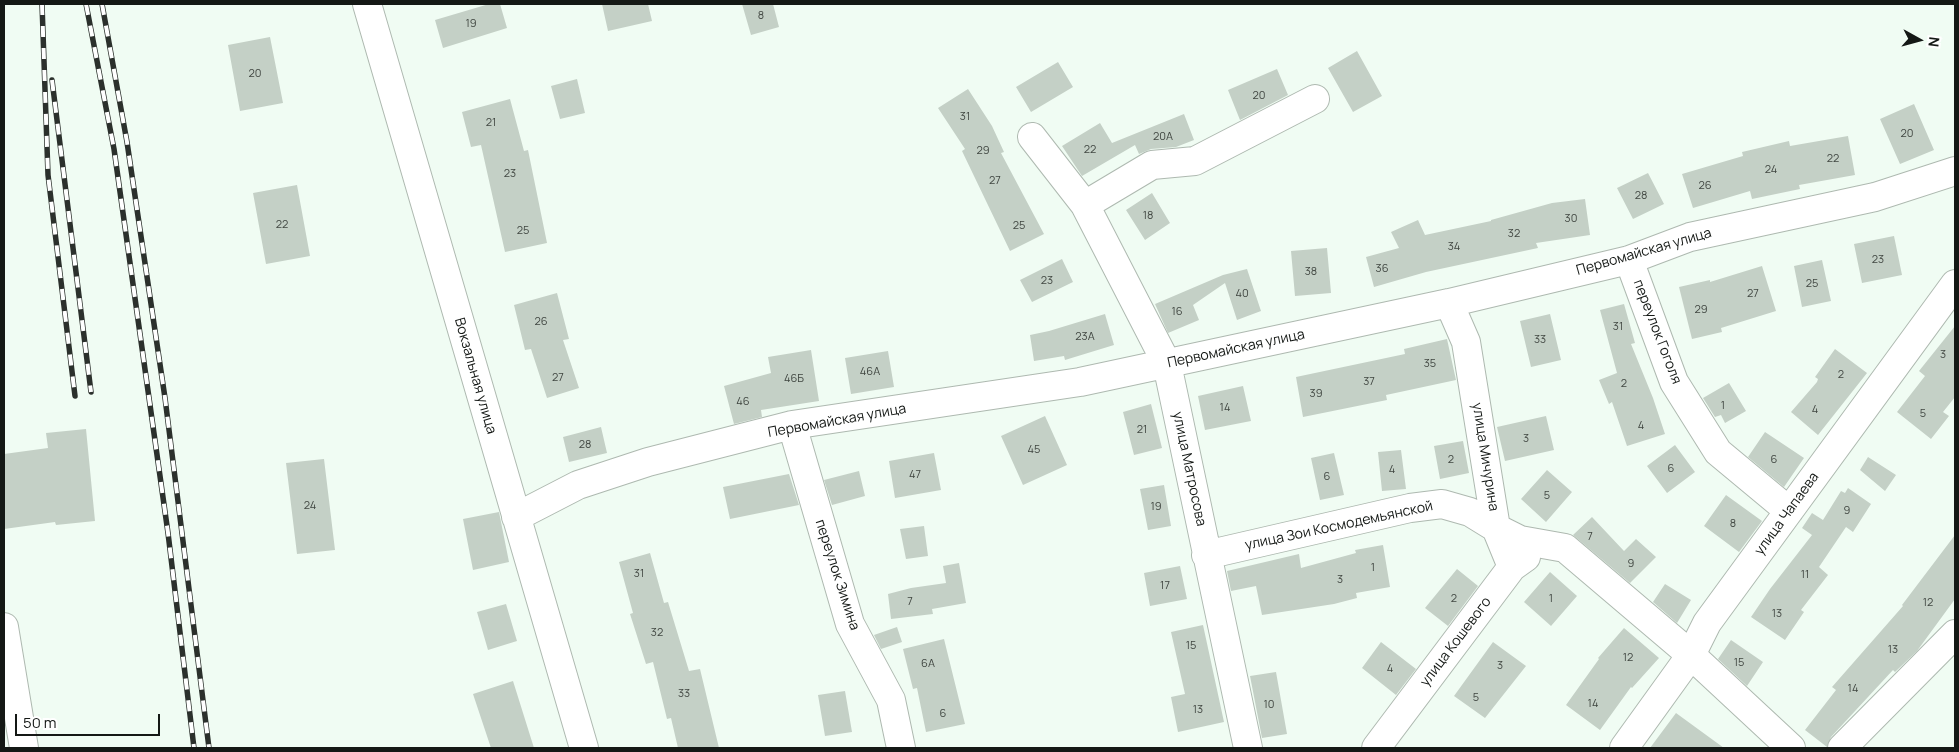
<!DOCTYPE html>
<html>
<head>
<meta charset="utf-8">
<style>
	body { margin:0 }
	#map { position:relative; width:1959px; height:752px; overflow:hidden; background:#f0fcf3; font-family:Manrope,sans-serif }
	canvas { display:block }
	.frame { position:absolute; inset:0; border:5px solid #141815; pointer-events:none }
	.north { position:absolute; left:1894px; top:15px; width:50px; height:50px; -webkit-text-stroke:4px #fff; paint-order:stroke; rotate:97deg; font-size:14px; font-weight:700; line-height:20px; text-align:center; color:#141815 }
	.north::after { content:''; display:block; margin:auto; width:18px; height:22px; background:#141815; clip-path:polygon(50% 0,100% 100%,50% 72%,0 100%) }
	.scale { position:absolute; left:15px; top:714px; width:145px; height:22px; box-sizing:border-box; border:2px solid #141815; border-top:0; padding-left:6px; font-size:15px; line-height:18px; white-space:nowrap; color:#141815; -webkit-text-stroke:4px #fff; paint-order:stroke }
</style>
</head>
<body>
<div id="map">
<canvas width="1959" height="752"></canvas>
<div class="frame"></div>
<div class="north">N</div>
<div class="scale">50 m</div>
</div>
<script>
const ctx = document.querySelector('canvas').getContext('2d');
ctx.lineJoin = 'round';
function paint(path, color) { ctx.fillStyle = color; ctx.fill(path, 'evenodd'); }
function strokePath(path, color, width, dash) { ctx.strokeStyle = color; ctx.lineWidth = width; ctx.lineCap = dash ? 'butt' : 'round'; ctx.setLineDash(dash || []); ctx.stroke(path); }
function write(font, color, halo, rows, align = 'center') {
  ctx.font = font + ' Manrope,sans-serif'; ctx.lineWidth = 4; ctx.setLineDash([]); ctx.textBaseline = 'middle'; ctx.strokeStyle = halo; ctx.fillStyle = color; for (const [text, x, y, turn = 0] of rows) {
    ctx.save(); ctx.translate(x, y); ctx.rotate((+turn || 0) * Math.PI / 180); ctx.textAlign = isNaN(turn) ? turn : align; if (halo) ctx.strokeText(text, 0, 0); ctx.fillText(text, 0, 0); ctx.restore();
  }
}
paint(new Path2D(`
	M 489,4 L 500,4 L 507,28 L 443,48 L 435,20 Z
	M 602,4 L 648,4 L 652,21 L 608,31 Z
	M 742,4 L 773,4 L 779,27 L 751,35 Z
	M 270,37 L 283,103 L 240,111 L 228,45 Z
	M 1357,51 L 1382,96 L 1353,112 L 1328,68 Z
	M 1058,62 L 1073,87 L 1031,112 L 1016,87 Z
	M 1277,69 L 1288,95 L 1240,120 L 1228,90 Z
	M 577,79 L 585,113 L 560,119 L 551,86 Z
	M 968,89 L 992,126 L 1004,152 L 1001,153 L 1044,234 L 1010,251 L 962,151 L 965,149 L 938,108 Z
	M 510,99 L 524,151 L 528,150 L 547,243 L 505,252 L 481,145 L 471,147 L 462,112 Z
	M 1914,104 L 1934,150 L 1900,164 L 1880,119 Z
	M 1184,114 L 1194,140 L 1176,147 L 1151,149 L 1139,154 L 1135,145 L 1082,176 L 1062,146 L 1100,123 L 1112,143 Z
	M 1848,136 L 1855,175 L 1799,185 L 1800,189 L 1752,199 L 1750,191 L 1693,208 L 1682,174 L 1743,156 L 1742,152 L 1789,141 L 1790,146 Z
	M 1648,173 L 1664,204 L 1633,219 L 1617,188 Z
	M 297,185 L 310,256 L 266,264 L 253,193 Z
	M 1152,193 L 1170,223 L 1145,240 L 1126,210 Z
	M 1585,199 L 1590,235 L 1536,243 L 1538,248 L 1426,272 L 1374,287 L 1366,257 L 1399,248 L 1391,232 L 1418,220 L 1425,235 L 1491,221 L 1491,220 L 1552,203 Z
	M 1894,236 L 1902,275 L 1862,283 L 1854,244 Z
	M 1327,248 L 1331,293 L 1295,296 L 1291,251 Z
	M 1062,259 L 1073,282 L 1032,302 L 1020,280 Z
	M 1822,260 L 1831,301 L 1802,307 L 1794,266 Z
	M 1762,266 L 1776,311 L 1721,328 L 1722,332 L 1692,339 L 1679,287 L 1710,280 L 1710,282 Z
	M 1247,269 L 1261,311 L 1237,320 L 1225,283 L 1193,305 L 1199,320 L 1168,333 L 1155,304 L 1223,275 Z
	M 557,293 L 569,339 L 563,340 L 579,388 L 547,398 L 531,349 L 525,350 L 514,305 Z
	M 1624,304 L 1635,343 L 1631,344 L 1653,398 L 1665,434 L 1627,446 L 1612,402 L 1609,404 L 1599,380 L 1617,373 L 1600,310 Z
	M 1105,314 L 1114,345 L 1065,360 L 1064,356 L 1034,361 L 1030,335 L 1049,331 Z
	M 1550,314 L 1561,360 L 1531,367 L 1520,321 Z
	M 1955,326 L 1955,397 L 1943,412 L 1949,416 L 1931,439 L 1897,412 L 1925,376 L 1919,371 Z
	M 1447,339 L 1456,380 L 1386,395 L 1387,400 L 1303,417 L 1296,377 L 1405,354 L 1404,349 Z
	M 1835,349 L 1867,373 L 1818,435 L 1791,412 L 1817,382 L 1818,379 L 1815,377 Z
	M 811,350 L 819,401 L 761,410 L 762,417 L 734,424 L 724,386 L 771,373 L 768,357 Z
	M 888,351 L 894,387 L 851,394 L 845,358 Z
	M 1729,383 L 1746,411 L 1725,423 L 1721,415 L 1715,417 L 1703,398 Z
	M 1243,386 L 1251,421 L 1205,430 L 1198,396 Z
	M 1151,404 L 1162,448 L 1134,455 L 1123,412 Z
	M 1045,416 L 1067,465 L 1023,485 L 1001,436 Z
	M 1546,416 L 1554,450 L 1505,461 L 1497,427 Z
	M 601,427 L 607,453 L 569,462 L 563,437 Z
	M 86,429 L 95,521 L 56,525 L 55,522 L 4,529 L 4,454 L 48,448 L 46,433 Z
	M 1765,432 L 1804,458 L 1784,487 L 1748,457 Z
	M 1463,441 L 1469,473 L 1440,479 L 1434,446 Z
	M 1675,445 L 1695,472 L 1667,493 L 1647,466 Z
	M 1401,450 L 1406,489 L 1382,491 L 1378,452 Z
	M 934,453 L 941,490 L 895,498 L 889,461 Z
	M 1334,453 L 1344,495 L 1320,500 L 1311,458 Z
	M 1868,457 L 1896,475 L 1885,491 L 1860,470 Z
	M 324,459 L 335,550 L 297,554 L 286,463 Z
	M 1547,470 L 1572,492 L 1546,522 L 1521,499 Z
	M 859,471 L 865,496 L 832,505 L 824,480 Z
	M 789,474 L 799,505 L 730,519 L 723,487 Z
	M 1164,485 L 1171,526 L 1148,530 L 1140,489 Z
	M 1848,488 L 1871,504 L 1853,532 L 1846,527 L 1819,567 L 1828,575 L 1801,610 L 1804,612 L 1785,640 L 1751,617 L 1770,589 L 1812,535 L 1802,528 L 1812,513 L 1823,520 L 1841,491 L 1845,493 Z
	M 1726,495 L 1762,521 L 1739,552 L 1704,526 Z
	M 499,512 L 509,562 L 473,570 L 463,519 Z
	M 1592,517 L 1624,551 L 1636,539 L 1656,557 L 1630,583 L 1573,535 Z
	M 924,526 L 928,556 L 906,559 L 900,529 Z
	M 1955,535 L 1955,599 L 1917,651 L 1895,672 L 1893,670 L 1831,737 L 1827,747 L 1805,730 L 1836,690 L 1832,687 L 1903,606 L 1902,605 Z
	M 1383,545 L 1390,587 L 1356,593 L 1357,598 L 1334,604 L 1262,615 L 1256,586 L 1231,591 L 1227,571 L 1299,554 L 1301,568 L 1356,553 L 1355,550 Z
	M 650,553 L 664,603 L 668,602 L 689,671 L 700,669 L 719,748 L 678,748 L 671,718 L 667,719 L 653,662 L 646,664 L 630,614 L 633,613 L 619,562 Z
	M 959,563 L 966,603 L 932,609 L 933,614 L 891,619 L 888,594 L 911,588 L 946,583 L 943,566 Z
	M 1180,566 L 1187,599 L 1150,606 L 1144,573 Z
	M 1457,569 L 1478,586 L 1448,626 L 1425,608 Z
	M 1550,572 L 1577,596 L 1551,626 L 1524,602 Z
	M 1665,584 L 1691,600 L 1677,623 L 1653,602 Z
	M 506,604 L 517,641 L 488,650 L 477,612 Z
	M 1203,625 L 1224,722 L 1178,732 L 1171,697 L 1185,694 L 1171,632 Z
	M 897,627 L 902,642 L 881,649 L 874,635 Z
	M 1624,628 L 1659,658 L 1632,688 L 1631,687 L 1600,730 L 1566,705 L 1599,659 L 1598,658 Z
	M 944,639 L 965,724 L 926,732 L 917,688 L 913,689 L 903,649 Z
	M 1731,640 L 1763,662 L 1747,686 L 1718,659 Z
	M 1381,642 L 1416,669 L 1396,695 L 1362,668 Z
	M 1493,642 L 1526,666 L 1485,718 L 1454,696 Z
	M 1276,672 L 1287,734 L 1262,738 L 1250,676 Z
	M 513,681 L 534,748 L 491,748 L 473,694 Z
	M 845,691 L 852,732 L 825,736 L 818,695 Z
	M 1676,713 L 1724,748 L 1650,748 Z`), '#c4d0c6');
const minor = new Path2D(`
	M 367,4 L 584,748
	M 1032,137 L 1085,205 L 1167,364 L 1248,748
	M 1085,205 L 1152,165 L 1195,161 L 1315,99
	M 1629,260 L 1674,382 L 1718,452 L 1789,511
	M 1449,303 L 1466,342 L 1496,528 L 1520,540 L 1565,548 L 1691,655 L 1791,748
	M 792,425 L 850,624 L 891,700 L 901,748
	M 516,517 L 578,485 L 648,462 L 792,425 L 1080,382 L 1449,303 L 1629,260 L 1690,237 L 1875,197 L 1955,171
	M 1206,555 L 1410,508 L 1442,504 L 1470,512 L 1496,528 L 1512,567
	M 4,627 L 24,748
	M 1376,748 L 1512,567 L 1526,557
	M 1624,748 L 1691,655 L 1707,623 L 1955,284
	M 1842,748 L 1955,634`);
strokePath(minor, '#aeb9b0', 30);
strokePath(minor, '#fff', 28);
const rail = new Path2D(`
	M 42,4 L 48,175 L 75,396
	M 86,4 L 114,149 L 168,533 L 194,748
	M 102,4 L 127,142 L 165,398 L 209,748
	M 52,80 L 91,392`);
strokePath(rail, '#2b302c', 5.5);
strokePath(rail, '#fff', 4, [11]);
write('11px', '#404641', null, [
	["8",761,16],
	["19",471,24],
	["20",255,74],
	["20",1259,96],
	["31",965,117],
	["21",491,123],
	["20",1907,134],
	["20А",1163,137],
	["22",1090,150],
	["29",983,151],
	["22",1833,159],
	["24",1771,170],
	["23",510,174],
	["27",995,181],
	["26",1705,186],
	["28",1641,196],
	["18",1148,216],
	["30",1571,219],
	["22",282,225],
	["25",1019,226],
	["25",523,231],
	["32",1514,234],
	["34",1454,247],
	["23",1878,260],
	["36",1382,269],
	["38",1311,272],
	["23",1047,281],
	["25",1812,284],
	["40",1242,294],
	["27",1753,294],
	["29",1701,310],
	["16",1177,312],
	["26",541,322],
	["31",1618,327],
	["23А",1085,337],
	["33",1540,340],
	["3",1943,355],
	["35",1430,364],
	["46А",870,372],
	["2",1841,375],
	["27",558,378],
	["46Б",794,379],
	["37",1369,382],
	["2",1624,384],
	["39",1316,394],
	["46",743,402],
	["1",1723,406],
	["14",1225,408],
	["4",1815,410],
	["5",1923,414],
	["4",1641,426],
	["21",1142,430],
	["3",1526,439],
	["28",585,445],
	["45",1034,450],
	["2",1451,460],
	["6",1774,460],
	["6",1671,469],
	["4",1392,470],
	["47",915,475],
	["6",1327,477],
	["5",1547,496],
	["24",310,506],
	["19",1156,507],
	["9",1847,511],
	["8",1733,524],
	["7",1590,537],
	["9",1631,564],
	["1",1373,568],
	["31",639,574],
	["11",1805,575],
	["3",1340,580],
	["17",1165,586],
	["2",1454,599],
	["1",1551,599],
	["7",910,602],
	["12",1928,603],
	["13",1777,614],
	["32",657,633],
	["15",1191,646],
	["13",1893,650],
	["12",1628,658],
	["15",1739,663],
	["6А",928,664],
	["3",1500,666],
	["4",1390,669],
	["14",1853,689],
	["33",684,694],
	["5",1476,698],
	["14",1593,704],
	["10",1269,705],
	["13",1198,710],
	["6",943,714]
]);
write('14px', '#141815', '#fff', [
	["Первомайская улица",1644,252,-16],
	["переулок Гоголя",1657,332,69],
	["Первомайская улица",1236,349,-12],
	["Вокзальная улица",475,376,74],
	["Первомайская улица",837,421,-10],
	["улица Мичурина",1485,457,81],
	["улица Матросова",1189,469,78],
	["улица Чапаева",1787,514,-54],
	["улица Зои Космодемьянской",1339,526,-12],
	["переулок Зимина",837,575,72],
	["улица Кошевого",1456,642,-53]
]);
</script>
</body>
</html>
